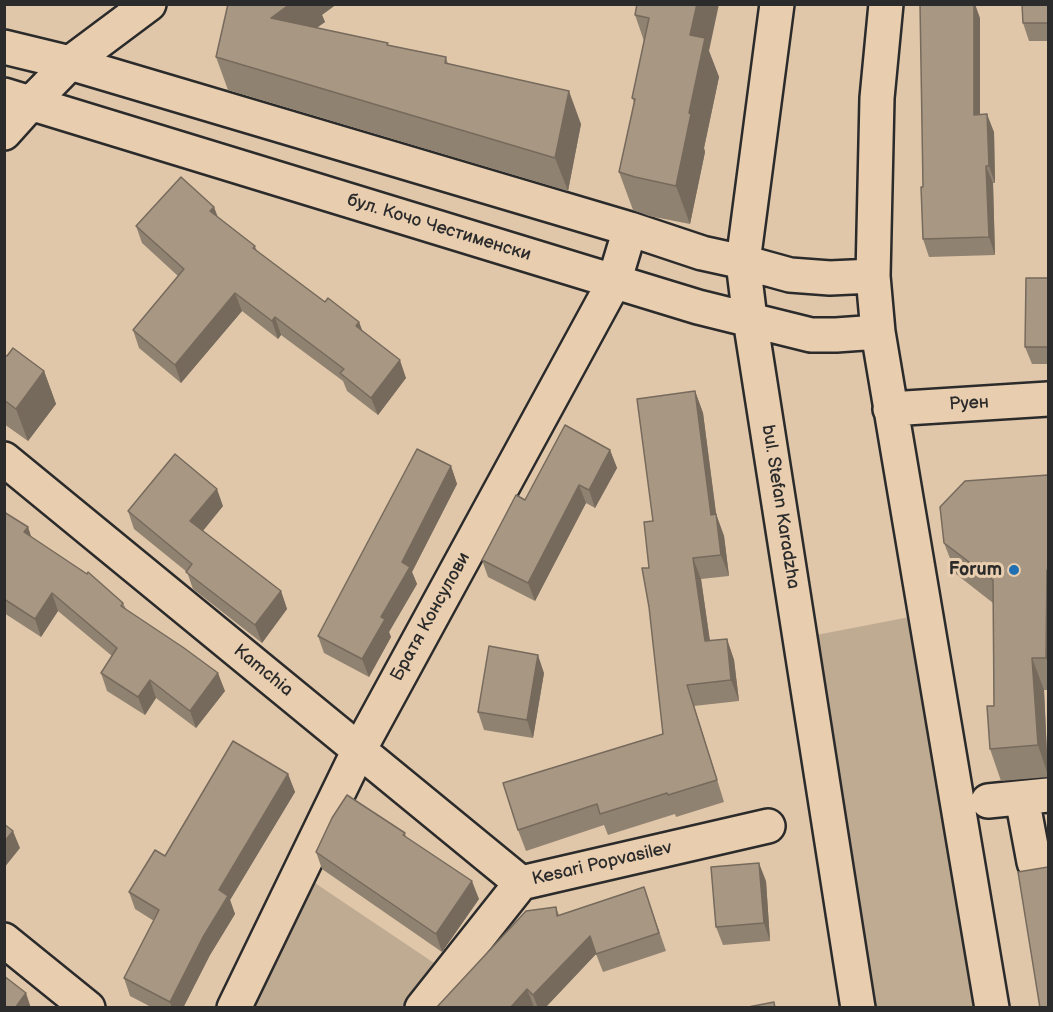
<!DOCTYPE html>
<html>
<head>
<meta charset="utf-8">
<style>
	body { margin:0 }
	#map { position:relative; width:1053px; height:1012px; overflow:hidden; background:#e0c7aa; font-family:"Balsamiq Sans",sans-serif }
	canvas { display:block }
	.frame { position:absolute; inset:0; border:6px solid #2b2b2b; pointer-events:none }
</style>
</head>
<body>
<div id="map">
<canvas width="1053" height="1012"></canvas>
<div class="frame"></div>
</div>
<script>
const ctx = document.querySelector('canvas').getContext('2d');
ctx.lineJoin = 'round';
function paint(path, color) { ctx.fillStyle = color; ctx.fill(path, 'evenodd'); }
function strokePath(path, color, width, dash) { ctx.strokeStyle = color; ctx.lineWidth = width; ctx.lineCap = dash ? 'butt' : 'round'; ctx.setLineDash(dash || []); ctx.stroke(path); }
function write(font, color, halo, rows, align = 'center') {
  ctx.font = font + ' "Balsamiq Sans",sans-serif'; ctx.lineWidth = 6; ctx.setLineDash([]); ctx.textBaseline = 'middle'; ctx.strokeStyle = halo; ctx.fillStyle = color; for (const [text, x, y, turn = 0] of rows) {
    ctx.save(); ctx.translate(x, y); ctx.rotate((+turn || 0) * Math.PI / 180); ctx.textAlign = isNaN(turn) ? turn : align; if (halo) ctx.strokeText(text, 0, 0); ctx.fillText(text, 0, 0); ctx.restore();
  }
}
paint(new Path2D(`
	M 925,614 L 992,1007 L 858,1007 L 801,638 Z
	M 300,873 L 449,973 L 422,1007 L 234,1008 Z`), '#bfaa92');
const minor = new Path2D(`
	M 777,4 L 743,262 L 750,319 L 858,1008
	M 886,4 L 877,98 L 873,276 L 878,332 L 992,1008
	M 4,47 L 70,63 L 630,229 L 702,253 L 743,262 L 790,275 L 830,278 L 873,276
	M 4,95 L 698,307 L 811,335 L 836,335 L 878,332
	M 4,133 L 31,103 L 70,63 L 149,4
	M 890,409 L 1048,399
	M 4,459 L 521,883
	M 1022,798 L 1034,862 L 1048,870
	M 988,801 L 1048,795
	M 4,940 L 88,1008
	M 234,1008 L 359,750 L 614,282 L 630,229
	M 422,1008 L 521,883 L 768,826`);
strokePath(minor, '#2b2b2b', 38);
strokePath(minor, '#e8cdaf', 33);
paint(new Path2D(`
	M 637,4 L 709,51 L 719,77 L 704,148 L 705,152 L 690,224 L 649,216 L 633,210 L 619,172 L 634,102 L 632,98 L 644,41 L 635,15 Z
	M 1048,4 L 1048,41 L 1029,41 L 1023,23 Z
	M 322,15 L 325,22 L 316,28 L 389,45 L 446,57 L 448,64 L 581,124 L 568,191 L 228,90 L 216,57 Z
	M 980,18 L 980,114 L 994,132 L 995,183 L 993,183 L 995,255 L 929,257 L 923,239 L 923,187 Z
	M 214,207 L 218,217 L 255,246 L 257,251 L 325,302 L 359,322 L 362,331 L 406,378 L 378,415 L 347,391 L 343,381 L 281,335 L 278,339 L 242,311 L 181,383 L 139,348 L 133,330 L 178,276 L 142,243 L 136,226 Z
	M 1048,278 L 1048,364 L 1032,364 L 1025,347 Z
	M 4,354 L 7,356 L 44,371 L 56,404 L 28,441 L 4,424 Z
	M 695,391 L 703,413 L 716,514 L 724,536 L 729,576 L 701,579 L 710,641 L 727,639 L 734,660 L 739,701 L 694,706 L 724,802 L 676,817 L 675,814 L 608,835 L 604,825 L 526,851 L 518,830 L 663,734 L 649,568 L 653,521 Z
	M 610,450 L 617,468 L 595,508 L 586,503 L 535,601 L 488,577 L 482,560 Z
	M 451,466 L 457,484 L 412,572 L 417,584 L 389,632 L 391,637 L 369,677 L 324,653 L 318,636 Z
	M 1048,475 L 1048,690 L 1044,690 L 1048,777 L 1001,781 L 990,749 L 994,706 L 993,603 L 956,574 L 944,543 Z
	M 223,506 L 203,531 L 281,591 L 287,609 L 262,643 L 193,589 L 187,572 L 134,529 L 128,511 Z
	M 4,512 L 28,527 L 31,537 L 123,603 L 126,609 L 225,691 L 196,728 L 156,698 L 145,715 L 107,691 L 101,673 L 112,656 L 58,611 L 41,637 L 4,613 Z
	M 544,673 L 533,738 L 484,730 L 478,712 Z
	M 288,774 L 295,792 L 230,900 L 235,914 L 210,955 L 183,1008 L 153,1008 L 130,996 L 124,978 L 154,921 L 135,909 L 129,892 L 165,856 Z
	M 405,833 L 406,837 L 479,899 L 442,952 L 322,869 L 316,852 Z
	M 766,881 L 770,941 L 723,945 L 716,927 Z
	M 650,905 L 666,951 L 603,972 L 596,954 L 545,1008 L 436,1008 L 556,907 L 559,915 Z`), '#908271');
paint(new Path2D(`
	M 290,4 L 337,4 L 322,15 L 325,22 L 283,52 L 271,18 Z
	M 697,4 L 719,4 L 709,51 L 719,77 L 704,148 L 705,152 L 690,224 L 676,186 L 689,113 L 690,35 Z
	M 974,4 L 975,4 L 980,18 L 980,132 L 974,115 Z
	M 569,91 L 581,124 L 568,191 L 555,158 Z
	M 987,114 L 994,132 L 995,183 L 989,166 Z
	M 986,166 L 993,183 L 995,255 L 989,237 Z
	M 214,207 L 220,225 L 210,211 Z
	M 235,293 L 242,311 L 181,383 L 175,365 Z
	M 275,317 L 281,335 L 278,339 L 272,321 Z
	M 359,322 L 366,340 L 356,326 Z
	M 400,360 L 406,378 L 378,415 L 371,398 Z
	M 44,371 L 56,404 L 28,441 L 16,409 Z
	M 695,391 L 703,413 L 719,536 L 711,515 Z
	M 610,450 L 617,468 L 595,508 L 589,490 Z
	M 451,466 L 457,484 L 412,572 L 417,584 L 389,632 L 391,637 L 369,677 L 362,659 L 381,617 L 402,562 Z
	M 579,485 L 586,503 L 535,601 L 528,583 Z
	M 217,489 L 223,506 L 196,539 L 190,521 Z
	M 716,514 L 724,536 L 729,576 L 721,555 Z
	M 28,527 L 34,545 L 24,532 Z
	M 693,558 L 701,579 L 713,663 L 705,641 Z
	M 1047,570 L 1048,575 L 1048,664 L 1046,658 Z
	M 281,591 L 287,609 L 262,643 L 255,625 Z
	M 52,593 L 58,611 L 41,637 L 35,619 Z
	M 727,639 L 734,660 L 739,701 L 731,680 Z
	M 538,655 L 544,673 L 533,738 L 527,720 Z
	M 1032,658 L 1044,690 L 1048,775 L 1038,745 Z
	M 218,673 L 225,691 L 196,728 L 190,711 Z
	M 150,680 L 156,698 L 145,715 L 138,697 Z
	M 687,685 L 694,706 L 724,802 L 717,780 Z
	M 288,774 L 295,792 L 230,900 L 235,914 L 210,955 L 183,1008 L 172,1008 L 170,1002 L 219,890 Z
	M 13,831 L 20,848 L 4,868 L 4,842 Z
	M 759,863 L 766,881 L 770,941 L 764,923 Z
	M 472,881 L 479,899 L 442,952 L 436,934 Z
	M 590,936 L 597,953 L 545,1008 L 538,1008 L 533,995 Z
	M 527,989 L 534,1007 L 533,1008 L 510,1008 Z
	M 26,993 L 31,1008 L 15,1008 Z`), '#766a5c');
const building = new Path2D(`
	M 228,4 L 290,4 L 271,18 L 388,43 L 387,45 L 446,57 L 445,63 L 569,91 L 555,158 L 216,57 Z
	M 637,4 L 697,4 L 690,35 L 705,38 L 689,113 L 691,114 L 676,186 L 635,177 L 619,172 L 635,99 L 632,98 L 649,18 L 635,15 Z
	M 920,4 L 974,4 L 974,115 L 987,114 L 989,166 L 986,166 L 989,237 L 923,239 L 921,187 L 923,187 Z
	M 1022,4 L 1048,4 L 1048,23 L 1023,23 Z
	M 181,177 L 214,207 L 210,211 L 255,246 L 253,248 L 325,302 L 328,298 L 359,322 L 356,326 L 400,360 L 371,398 L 340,373 L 344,369 L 275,317 L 272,321 L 235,293 L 175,365 L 133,330 L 184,269 L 136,226 Z
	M 1026,278 L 1048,278 L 1048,347 L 1025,347 Z
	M 13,348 L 44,371 L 16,409 L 4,400 L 4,354 L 7,356 Z
	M 695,391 L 711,515 L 716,514 L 721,555 L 693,558 L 705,641 L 727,639 L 731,680 L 687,685 L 717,780 L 668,795 L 667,793 L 600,814 L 597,804 L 518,830 L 503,783 L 663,734 L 649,607 L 642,568 L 649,568 L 644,522 L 653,521 L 637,399 Z
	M 565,425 L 610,450 L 589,490 L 579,485 L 528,583 L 482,560 L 516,495 L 525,500 Z
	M 417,449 L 451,466 L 402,562 L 410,567 L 381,617 L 385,619 L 362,659 L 318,636 Z
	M 175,454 L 217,489 L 190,521 L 281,591 L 255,625 L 186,572 L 192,564 L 128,511 Z
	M 1048,475 L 1048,570 L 1047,570 L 1046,658 L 1032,658 L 1038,745 L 990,749 L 987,706 L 994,706 L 993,580 L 944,543 L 940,507 L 965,481 Z
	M 4,512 L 28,527 L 24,532 L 87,574 L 88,572 L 123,603 L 121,606 L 184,648 L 218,673 L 190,711 L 150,680 L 138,697 L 101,673 L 117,648 L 52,593 L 35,619 L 4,599 Z
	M 489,646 L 538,655 L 527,720 L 478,712 Z
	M 233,741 L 288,774 L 219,890 L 228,896 L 203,937 L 170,1002 L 124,978 L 159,910 L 129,892 L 155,850 L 165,856 Z
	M 347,795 L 405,833 L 403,835 L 472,881 L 436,934 L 316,852 L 332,818 Z
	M 4,824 L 13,831 L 4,842 Z
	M 759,863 L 764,923 L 716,927 L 711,867 Z
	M 1048,867 L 1048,1008 L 1040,1008 L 1018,872 Z
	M 644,887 L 659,933 L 596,954 L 590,936 L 533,995 L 527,989 L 510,1008 L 436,1008 L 526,911 L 556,907 L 557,916 Z
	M 4,976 L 26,993 L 15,1008 L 4,1008 Z
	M 774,1002 L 775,1008 L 743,1008 Z`);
paint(building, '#a89783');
strokePath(building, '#766a5c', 1.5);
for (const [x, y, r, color] of [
	[1014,570,6,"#1f6fb2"]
]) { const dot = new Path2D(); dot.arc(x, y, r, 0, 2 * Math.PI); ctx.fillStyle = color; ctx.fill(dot); strokePath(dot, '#e8cdaf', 2); }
write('18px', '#2b2b2b', '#e8cdaf', [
	["бул. Кочо Честименски",439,228,17],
	["Руен",969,404,-3],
	["bul. Stefan Karadzha",780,507,81],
	["Братя Консулови",431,617,-61],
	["Kamchia",263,671,39],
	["Kesari Popvasilev",602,864,-13]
]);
write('bold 18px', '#2b2b2b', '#e8cdaf', [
	["Forum",1002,570]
], 'right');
</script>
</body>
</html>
